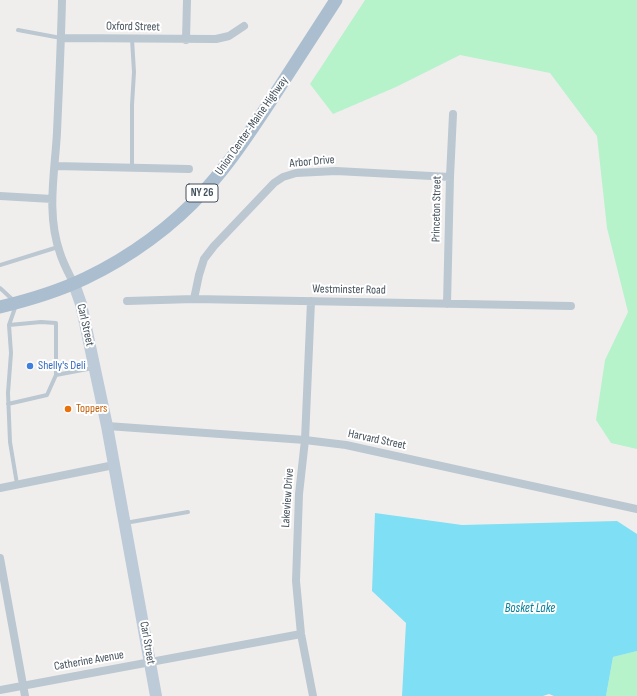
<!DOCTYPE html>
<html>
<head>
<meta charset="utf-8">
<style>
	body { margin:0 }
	canvas { display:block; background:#f0eded }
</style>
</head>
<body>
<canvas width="637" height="696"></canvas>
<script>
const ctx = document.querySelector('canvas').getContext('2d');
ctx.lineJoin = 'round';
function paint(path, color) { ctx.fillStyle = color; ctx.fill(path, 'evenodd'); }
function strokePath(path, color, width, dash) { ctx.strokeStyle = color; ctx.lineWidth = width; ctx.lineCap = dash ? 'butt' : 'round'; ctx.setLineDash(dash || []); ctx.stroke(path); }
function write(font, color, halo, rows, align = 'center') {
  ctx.font = font + ' "Sofia Sans Condensed",sans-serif'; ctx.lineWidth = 4; ctx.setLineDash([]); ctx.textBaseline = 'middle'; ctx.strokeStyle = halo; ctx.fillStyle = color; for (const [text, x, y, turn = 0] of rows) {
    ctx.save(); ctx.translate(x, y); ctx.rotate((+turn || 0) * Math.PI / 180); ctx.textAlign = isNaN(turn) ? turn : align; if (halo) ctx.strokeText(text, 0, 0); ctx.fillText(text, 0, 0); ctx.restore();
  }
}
paint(new Path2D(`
	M 365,0 L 637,0 L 637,449 L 611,443 L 596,420 L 605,360 L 628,312 L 607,228 L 597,136 L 550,73 L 460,55 L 396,87 L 333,114 L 310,84 Z
	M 637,651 L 637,696 L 606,696 L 613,657 Z`), '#b6f3cb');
paint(new Path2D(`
	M 375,513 L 462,525 L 617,521 L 637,534 L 637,651 L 613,657 L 606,696 L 554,696 L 549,694 L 543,696 L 402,696 L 406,623 L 372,591 Z`), '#7fdff4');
strokePath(new Path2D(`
	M 18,30 L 61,38
	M 132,168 L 132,105 L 134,72 L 132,39
	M 0,265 L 58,247
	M 0,288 L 13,300
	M 16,305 L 9,325 L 11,353 L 8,393 L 10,442 L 17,484
	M 9,325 L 41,322 L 56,323 L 56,375
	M 8,404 L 47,395 L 56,375 L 93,368
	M 125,523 L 188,512`), '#bcc8d1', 4);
strokePath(new Path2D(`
	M 62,0 C 61,44 59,88 57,132 C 55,172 46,213 60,253 C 63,263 69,274 74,284
	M 61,38 L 216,39 L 229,36 L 244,26
	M 186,40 L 187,0
	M 55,166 L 189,169
	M 0,196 L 52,199
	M 194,299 L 199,275 L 204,259 L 214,246 L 274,183 L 283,177 L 296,173 L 336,171 L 450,177
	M 127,301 L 194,299 L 571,306
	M 311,301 L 305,440 L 299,494 L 296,581 L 301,634 L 313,696
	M 447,304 L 450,177 L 453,114
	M 107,426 L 305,440 L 346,445 L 637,509
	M 0,488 L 114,465
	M 0,558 L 25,696
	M 0,690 L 301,634`), '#bcc8d1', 8);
strokePath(new Path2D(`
	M 74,284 L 81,304 L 107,426 L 156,696`), '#bdcbd8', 12);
strokePath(new Path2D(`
	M 0,307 C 29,300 59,291 86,278 C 130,257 173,226 205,190 C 230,163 250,132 270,102 C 292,68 314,34 336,0`), '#aabecf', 13);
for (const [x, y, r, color] of [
	[30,366,4,"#3f7fe0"],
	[68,409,4,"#e8710a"]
]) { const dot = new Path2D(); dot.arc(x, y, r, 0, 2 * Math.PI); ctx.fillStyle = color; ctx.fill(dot); strokePath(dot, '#fff', 1.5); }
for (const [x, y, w] of [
	[202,193,32]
]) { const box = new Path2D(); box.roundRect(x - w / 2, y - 9, w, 18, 3); ctx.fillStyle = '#fff'; ctx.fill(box); strokePath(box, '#44515c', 1); }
write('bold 11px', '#44515c', null, [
	["NY 26",202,193]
]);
write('12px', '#44515c', '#fff', [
	["Oxford Street",133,27,1],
	["Union Center-Maine Highway",252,126,-55],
	["Arbor Drive",312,162,-5],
	["Princeton Street",437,209,-89],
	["Westminster Road",349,290,1],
	["Carl Street",85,325,77],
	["Harvard Street",377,440,12],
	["Lakeview Drive",288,498,-86],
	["Carl Street",147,643,80],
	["Catherine Avenue",89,661,-10]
]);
write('12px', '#366cbe', '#fff', [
	["Shelly's Deli",38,366]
], 'left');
write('12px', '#c56008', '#fff', [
	["Toppers",76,409]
], 'left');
write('italic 13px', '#03809b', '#fff', [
	["Bosket Lake",530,609]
]);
</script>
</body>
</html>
